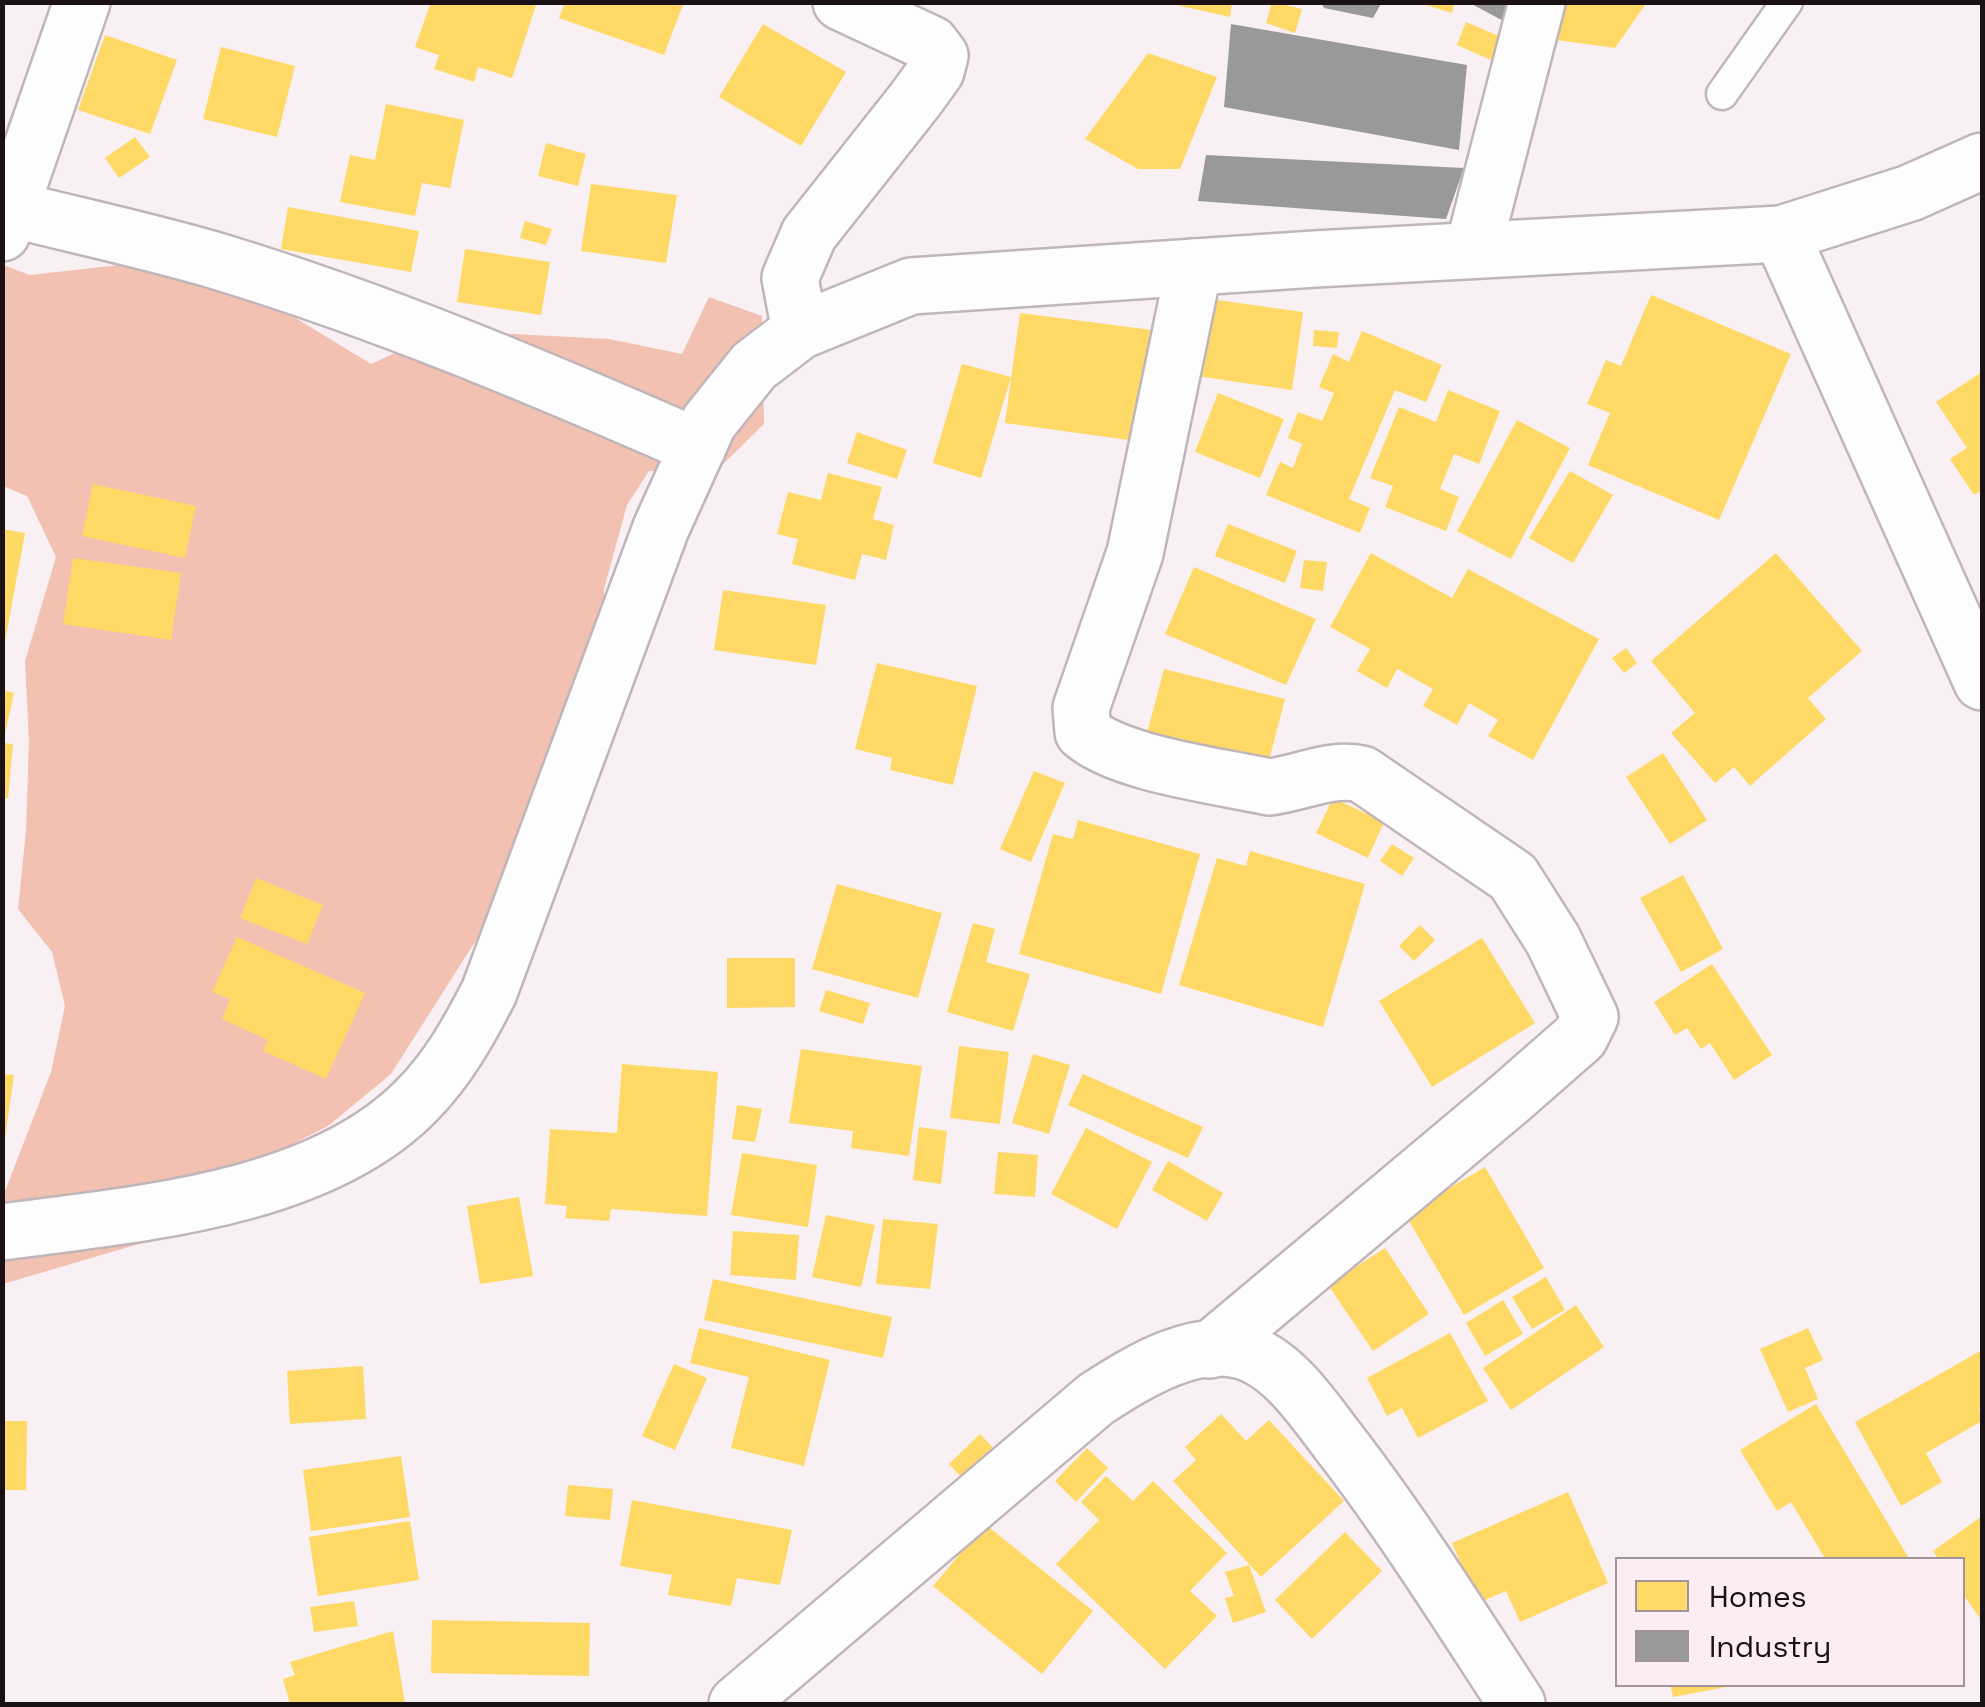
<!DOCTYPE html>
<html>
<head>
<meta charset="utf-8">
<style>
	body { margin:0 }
	#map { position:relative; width:1985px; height:1707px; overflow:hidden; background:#f8f0f2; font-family:"Space Grotesk",sans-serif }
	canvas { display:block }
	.frame { position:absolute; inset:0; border:5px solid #1b1014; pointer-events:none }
	.legend { position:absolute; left:1615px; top:1557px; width:350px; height:130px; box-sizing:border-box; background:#fbedf1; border:2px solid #a19599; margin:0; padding:12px 18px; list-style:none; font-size:30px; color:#1b1014 }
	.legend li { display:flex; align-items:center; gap:20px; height:50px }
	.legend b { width:50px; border:2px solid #a19599 }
</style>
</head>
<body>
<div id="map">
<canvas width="1985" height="1707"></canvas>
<div class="frame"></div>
<ul class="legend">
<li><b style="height:28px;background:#ffd966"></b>Homes</li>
<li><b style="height:28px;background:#999"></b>Industry</li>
</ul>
</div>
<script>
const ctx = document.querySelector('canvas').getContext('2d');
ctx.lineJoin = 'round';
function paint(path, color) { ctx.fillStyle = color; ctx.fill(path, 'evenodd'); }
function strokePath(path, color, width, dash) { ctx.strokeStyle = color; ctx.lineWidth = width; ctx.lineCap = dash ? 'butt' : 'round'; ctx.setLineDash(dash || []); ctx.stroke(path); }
paint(new Path2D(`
	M 155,261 L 266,300 L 371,364 L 432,336 L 494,333 L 609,339 L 682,354 L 709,297 L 762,316 L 764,424 L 712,475 L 649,471 L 627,505 L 604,589 L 609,704 L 487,923 L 391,1074 L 328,1126 L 260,1161 L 193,1228 L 3,1284 L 2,1199 L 51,1072 L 65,1006 L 52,952 L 18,909 L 26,830 L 29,742 L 25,661 L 56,557 L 27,496 L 3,486 L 3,265 L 30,275 Z`), '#f2c1b2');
paint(new Path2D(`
	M 431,2 L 537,2 L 512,78 L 478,67 L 474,82 L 434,69 L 439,55 L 415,47 Z
	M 565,2 L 684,2 L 664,55 L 559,18 Z
	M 1163,2 L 1232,2 L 1230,17 Z
	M 1272,2 L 1302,9 L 1295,33 L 1266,23 Z
	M 1416,2 L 1455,2 L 1452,13 Z
	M 1559,2 L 1647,2 L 1615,48 L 1549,39 Z
	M 1466,22 L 1501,37 L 1491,60 L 1457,45 Z
	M 763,24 L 846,72 L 801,146 L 719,97 Z
	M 105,35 L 177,60 L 150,134 L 78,110 Z
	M 221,47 L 295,66 L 277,137 L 203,119 Z
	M 1148,53 L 1217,77 L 1180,169 L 1138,169 L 1085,139 Z
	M 386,104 L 464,120 L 450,188 L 422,183 L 415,216 L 340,202 L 350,155 L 375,160 Z
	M 135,137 L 150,157 L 119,178 L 105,158 Z
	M 546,143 L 586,154 L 578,186 L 538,176 Z
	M 591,184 L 677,195 L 666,263 L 581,251 Z
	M 288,207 L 419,231 L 411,272 L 281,249 Z
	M 525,221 L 552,229 L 546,245 L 520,238 Z
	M 465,249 L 550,262 L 541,315 L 457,302 Z
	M 1651,295 L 1791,354 L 1719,520 L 1588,465 L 1610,413 L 1587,404 L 1606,360 L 1621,366 Z
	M 1210,299 L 1303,312 L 1292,390 L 1197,376 Z
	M 1020,313 L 1152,330 L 1136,441 L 1005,423 Z
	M 1314,330 L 1339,332 L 1337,348 L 1313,346 Z
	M 1362,331 L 1442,365 L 1426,402 L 1395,390 L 1349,499 L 1370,508 L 1360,533 L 1266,495 L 1280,462 L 1293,468 L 1302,444 L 1288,438 L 1298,412 L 1322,421 L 1334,393 L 1319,387 L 1333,354 L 1349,362 Z
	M 962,364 L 1011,377 L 981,478 L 933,463 Z
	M 1982,372 L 1982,490 L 1974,495 L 1950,459 L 1967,448 L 1936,402 Z
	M 1448,390 L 1500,411 L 1479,464 L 1454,454 L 1440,489 L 1459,497 L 1446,531 L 1385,507 L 1393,486 L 1370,478 L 1399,407 L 1436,422 Z
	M 1218,393 L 1284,419 L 1260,478 L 1195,452 Z
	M 1517,420 L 1570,448 L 1511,559 L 1457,531 Z
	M 857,432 L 907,450 L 897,479 L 847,463 Z
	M 1570,471 L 1613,495 L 1573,563 L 1529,538 Z
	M 828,473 L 882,487 L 873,519 L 894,525 L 886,560 L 862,554 L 855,580 L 792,564 L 798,539 L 777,534 L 788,492 L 821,500 Z
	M 93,484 L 196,506 L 185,558 L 82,536 Z
	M 1228,524 L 1297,551 L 1285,583 L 1215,556 Z
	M 2,529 L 25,533 L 4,647 L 2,646 Z
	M 1371,553 L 1452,598 L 1468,569 L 1599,639 L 1533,760 L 1488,736 L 1498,720 L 1469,703 L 1457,725 L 1423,706 L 1433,689 L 1397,669 L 1387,688 L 1357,671 L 1370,649 L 1330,627 Z
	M 1776,553 L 1862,651 L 1808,698 L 1826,719 L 1750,786 L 1734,767 L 1715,783 L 1671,733 L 1695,713 L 1651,661 Z
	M 73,558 L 181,573 L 171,640 L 63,624 Z
	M 1304,560 L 1327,562 L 1323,591 L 1300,588 Z
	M 1194,567 L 1316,619 L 1286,685 L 1165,634 Z
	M 723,590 L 826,605 L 816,665 L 714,650 Z
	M 1626,648 L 1637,663 L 1624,673 L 1612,658 Z
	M 877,663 L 977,686 L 953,785 L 890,770 L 892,758 L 855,749 Z
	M 1164,669 L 1285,699 L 1266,772 L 1145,741 Z
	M 2,690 L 14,693 L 4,738 L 2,737 Z
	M 2,743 L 13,744 L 8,798 L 2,798 Z
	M 1663,753 L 1707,820 L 1670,844 L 1626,777 Z
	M 1034,771 L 1065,783 L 1031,862 L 1000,849 Z
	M 1333,798 L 1384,822 L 1368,858 L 1316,833 Z
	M 1078,820 L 1200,854 L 1161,994 L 1019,954 L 1053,834 L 1073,839 Z
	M 1392,844 L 1414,858 L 1402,876 L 1380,861 Z
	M 1250,851 L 1365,884 L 1323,1027 L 1179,985 L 1217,858 L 1246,866 Z
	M 1683,875 L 1723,949 L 1681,972 L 1640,898 Z
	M 256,878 L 323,905 L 307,944 L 240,918 Z
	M 837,884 L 942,913 L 918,998 L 812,969 Z
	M 973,923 L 995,929 L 986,962 L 1030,974 L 1013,1031 L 947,1012 Z
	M 1420,925 L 1435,940 L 1414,961 L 1399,946 Z
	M 237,937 L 365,993 L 326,1079 L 263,1051 L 268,1040 L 222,1019 L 230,999 L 212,992 Z
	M 1482,938 L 1535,1023 L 1432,1087 L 1379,1001 Z
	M 727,958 L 795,958 L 795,1007 L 727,1008 Z
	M 1712,964 L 1772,1055 L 1734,1080 L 1710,1043 L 1701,1049 L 1687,1028 L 1675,1035 L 1654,1002 Z
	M 826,990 L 870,1003 L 863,1024 L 819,1011 Z
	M 959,1046 L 1009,1052 L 1000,1124 L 950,1118 Z
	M 801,1049 L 922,1066 L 909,1156 L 851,1148 L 853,1131 L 789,1123 Z
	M 1033,1054 L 1070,1065 L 1049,1134 L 1012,1123 Z
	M 622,1064 L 718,1072 L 707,1216 L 611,1209 L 609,1221 L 565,1218 L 567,1206 L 545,1204 L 550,1129 L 617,1133 Z
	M 2,1074 L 14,1075 L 5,1138 L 2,1138 Z
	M 1083,1074 L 1203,1127 L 1188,1158 L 1068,1105 Z
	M 737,1105 L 762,1109 L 755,1142 L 732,1139 Z
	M 919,1127 L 947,1131 L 941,1184 L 913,1180 Z
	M 1086,1128 L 1152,1162 L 1117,1229 L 1051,1194 Z
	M 998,1152 L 1038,1155 L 1035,1197 L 994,1194 Z
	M 742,1153 L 817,1165 L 808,1227 L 731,1215 Z
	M 1168,1161 L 1223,1193 L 1207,1221 L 1152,1190 Z
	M 1485,1167 L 1544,1268 L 1464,1315 L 1405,1214 Z
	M 519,1197 L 533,1276 L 480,1284 L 467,1206 Z
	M 826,1215 L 875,1225 L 861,1287 L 812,1277 Z
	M 883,1219 L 938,1224 L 930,1289 L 876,1284 Z
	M 733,1231 L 799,1235 L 796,1280 L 730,1275 Z
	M 1385,1248 L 1429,1314 L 1373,1351 L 1328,1285 Z
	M 1546,1277 L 1565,1310 L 1532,1329 L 1512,1297 Z
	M 713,1279 L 892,1317 L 883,1358 L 704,1320 Z
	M 1503,1300 L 1523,1334 L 1485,1356 L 1466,1323 Z
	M 1576,1305 L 1604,1347 L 1511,1410 L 1483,1368 Z
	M 699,1328 L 830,1360 L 804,1466 L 731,1448 L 749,1377 L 690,1363 Z
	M 1808,1328 L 1823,1360 L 1805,1368 L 1818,1399 L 1788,1412 L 1760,1349 Z
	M 1450,1333 L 1488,1401 L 1418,1438 L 1402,1408 L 1387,1416 L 1367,1378 Z
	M 1982,1350 L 1982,1407 L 1979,1408 L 1982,1421 L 1926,1453 L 1942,1482 L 1901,1506 L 1855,1422 Z
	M 674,1364 L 707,1378 L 675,1450 L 642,1436 Z
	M 363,1366 L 366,1419 L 290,1424 L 287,1371 Z
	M 1816,1404 L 1910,1560 L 1826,1560 L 1791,1502 L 1777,1511 L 1740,1450 Z
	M 1221,1414 L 1246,1441 L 1269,1420 L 1344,1501 L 1261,1577 L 1173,1481 L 1196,1460 L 1185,1447 Z
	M 2,1421 L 27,1421 L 26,1490 L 2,1490 Z
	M 980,1434 L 994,1449 L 963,1479 L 949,1464 Z
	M 1087,1448 L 1108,1468 L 1076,1502 L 1055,1481 Z
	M 401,1456 L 410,1517 L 311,1531 L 303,1470 Z
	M 1106,1476 L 1133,1501 L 1153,1481 L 1227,1553 L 1190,1591 L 1217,1616 L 1165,1669 L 1056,1564 L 1099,1520 L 1081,1502 Z
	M 568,1485 L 613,1489 L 610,1520 L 565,1516 Z
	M 1568,1492 L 1608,1583 L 1520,1622 L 1506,1591 L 1478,1603 L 1452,1543 Z
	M 632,1500 L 792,1530 L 780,1585 L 737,1578 L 731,1606 L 668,1595 L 672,1575 L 620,1566 Z
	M 1982,1516 L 1982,1621 L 1962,1593 L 1962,1560 L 1939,1560 L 1933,1551 Z
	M 410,1521 L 419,1580 L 318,1596 L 309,1537 Z
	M 985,1524 L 1093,1611 L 1042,1674 L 933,1586 Z
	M 1345,1532 L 1382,1571 L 1312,1639 L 1275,1600 Z
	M 1249,1565 L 1266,1612 L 1233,1623 L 1225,1598 L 1234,1596 L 1225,1572 Z
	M 354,1601 L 358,1626 L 314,1632 L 310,1607 Z
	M 432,1620 L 590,1623 L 589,1676 L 431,1673 Z
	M 393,1631 L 405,1704 L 290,1704 L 283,1679 L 295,1675 L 290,1662 Z
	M 1670,1684 L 1732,1684 L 1732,1686 L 1673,1697 Z`), '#ffd966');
paint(new Path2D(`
	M 1321,2 L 1382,2 L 1373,18 L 1324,8 Z
	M 1468,2 L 1514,2 L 1507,23 Z
	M 1231,24 L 1467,65 L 1459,150 L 1224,107 Z
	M 1206,155 L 1464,168 L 1446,219 L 1198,201 Z`), '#999');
const lane = new Path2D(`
	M 1722,94 L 1787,2`);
const street = new Path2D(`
	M 11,209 C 79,226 149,241 217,261 C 382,311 540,378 698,447
	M 2,233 L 82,2
	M 1781,234 L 1982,682
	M 1473,250 L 1537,2
	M 1194,267 L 1135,553 L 1081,708 L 1083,732 C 1119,764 1220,776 1269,787 C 1302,783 1330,767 1362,774 L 1513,877 L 1553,940 L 1590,1017 L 1580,1037 L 1508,1100 L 1210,1350
	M 800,331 L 790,278 L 809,234 L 915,100 L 936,71 L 940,56 L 931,44 L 841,2
	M 737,1704 L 1096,1399 C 1138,1372 1199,1333 1251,1354 C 1287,1369 1314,1410 1337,1440 C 1402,1524 1459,1615 1517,1704`);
const secondary = new Path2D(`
	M 2,1232 C 135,1214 319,1201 417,1100 C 448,1069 469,1031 489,992 L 661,528 L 709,422 L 754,366 L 800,331 L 911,286 L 1315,259 L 1781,234 L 1910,193 L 1982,161`);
strokePath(lane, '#c0b6b9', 35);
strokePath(street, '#c0b6b9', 60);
strokePath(secondary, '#c0b6b9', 60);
strokePath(lane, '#fefdfd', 30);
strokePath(street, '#fefdfd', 55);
strokePath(secondary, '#fefdfd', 55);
</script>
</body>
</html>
